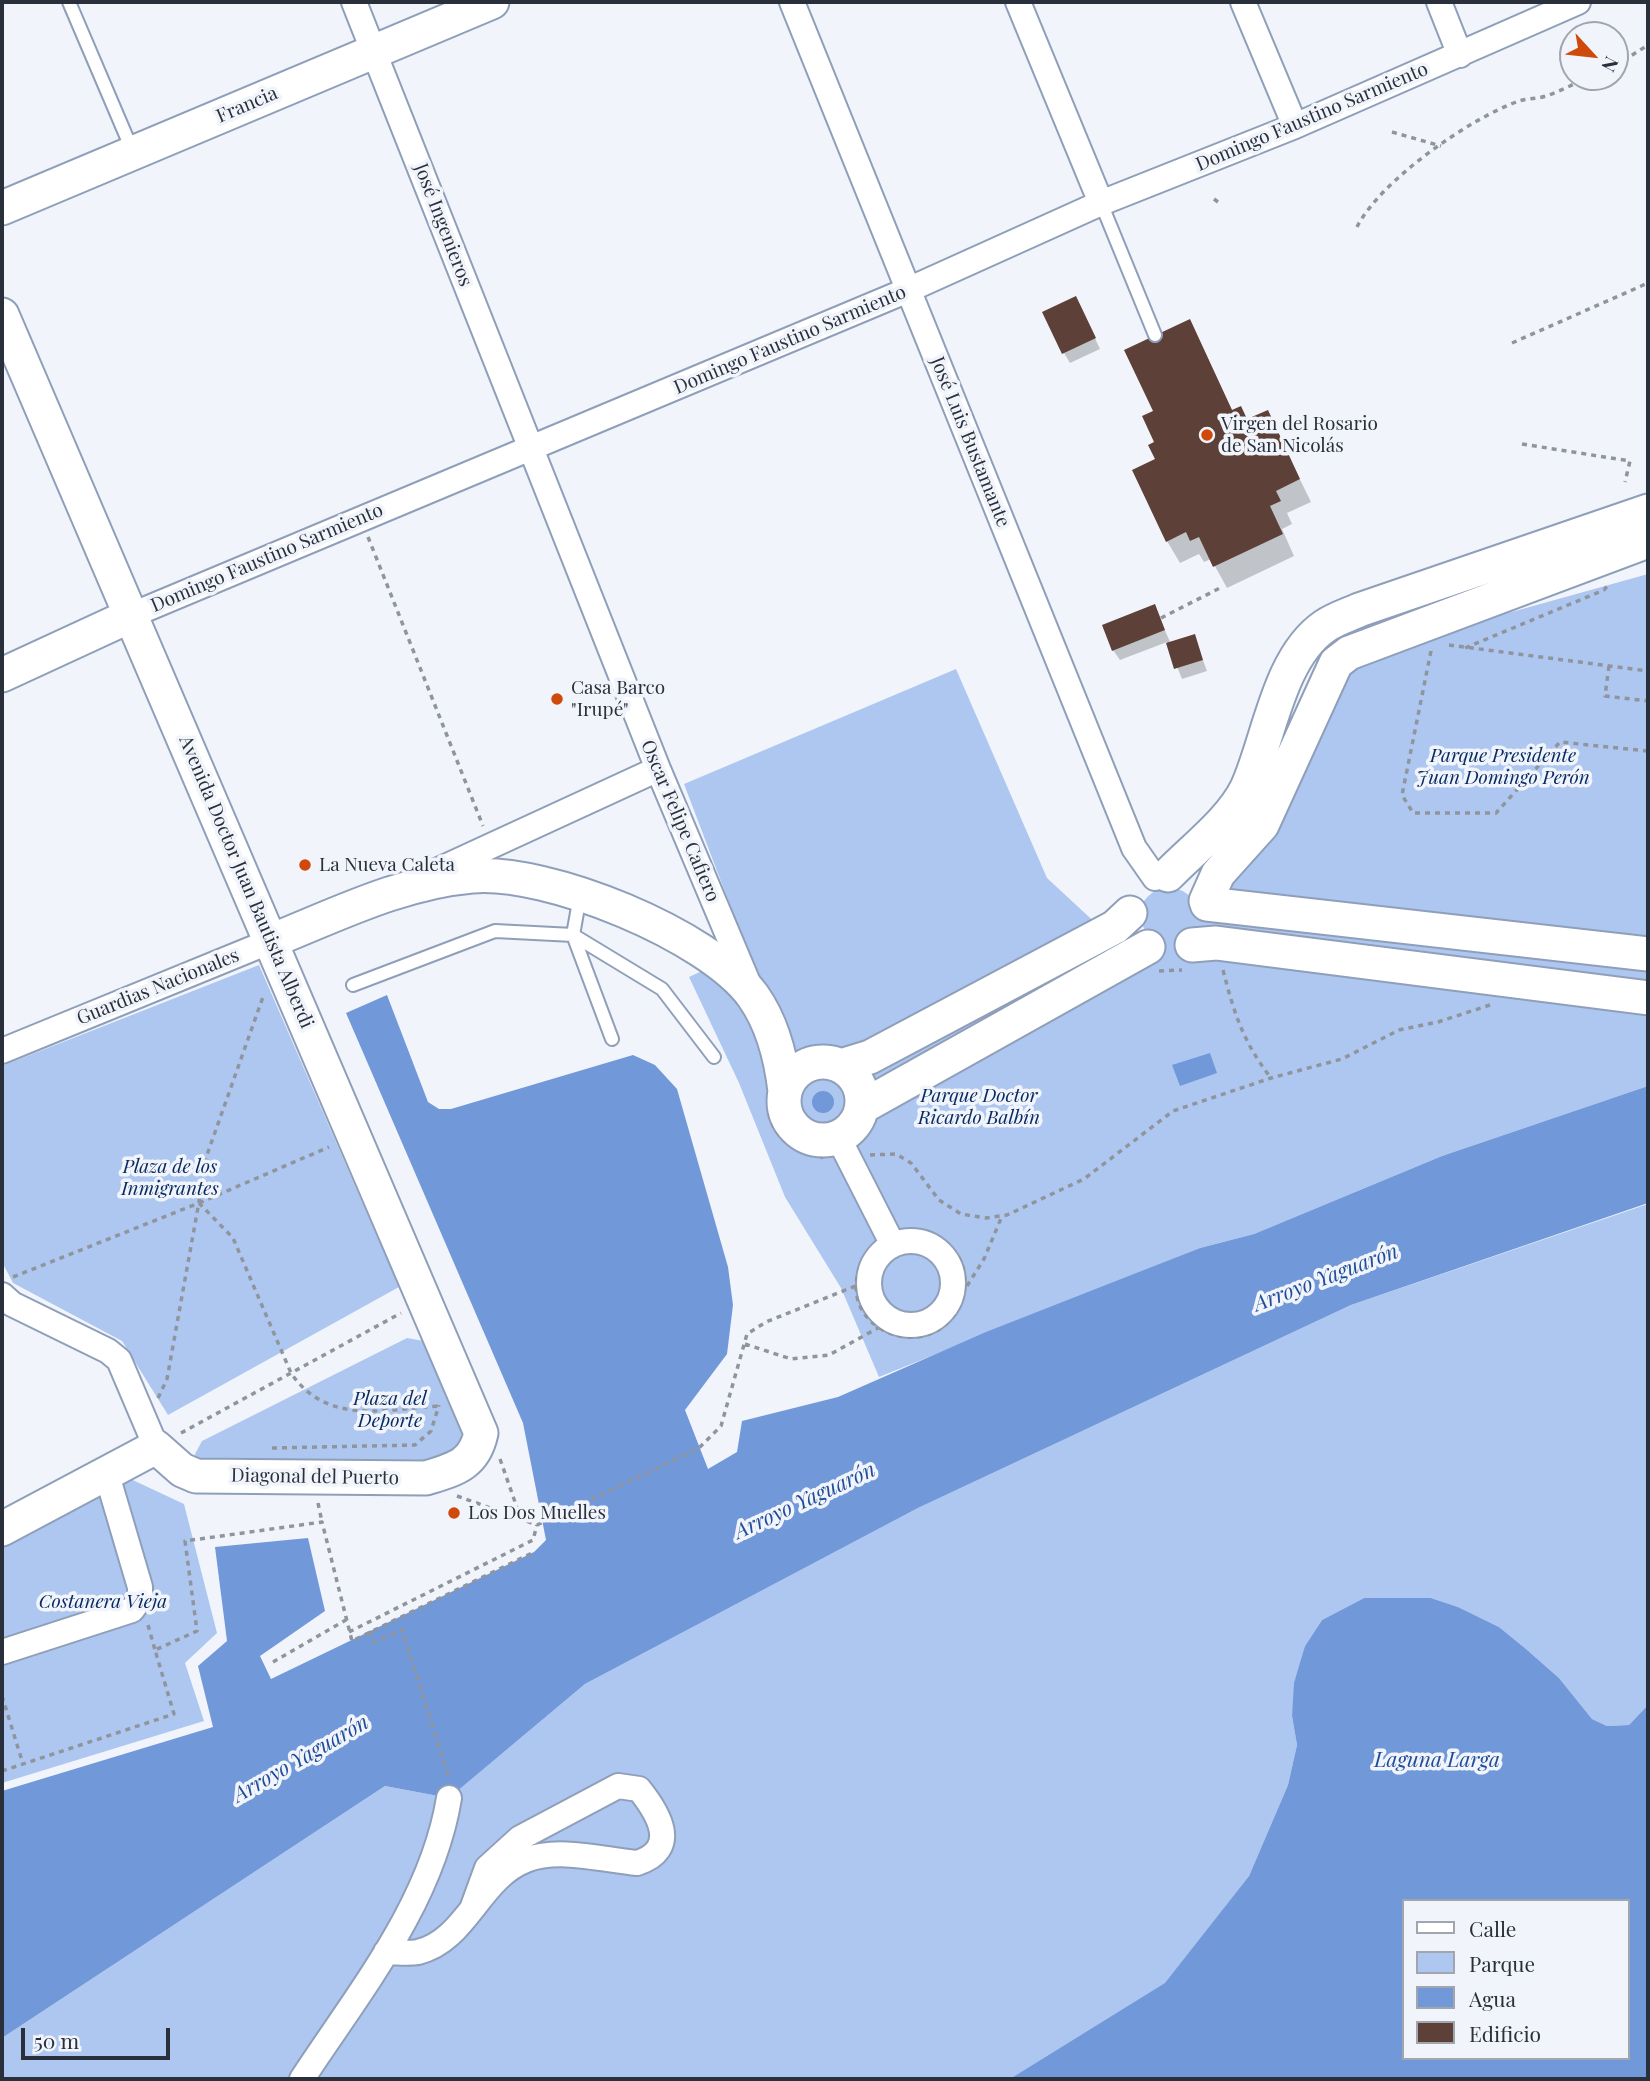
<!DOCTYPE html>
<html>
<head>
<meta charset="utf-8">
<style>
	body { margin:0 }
	#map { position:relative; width:1650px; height:2081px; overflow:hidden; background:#f1f5fb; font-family:"Playfair Display",serif }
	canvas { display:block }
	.frame { position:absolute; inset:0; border:4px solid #2a303b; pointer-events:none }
	.legend { position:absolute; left:1402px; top:1899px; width:228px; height:161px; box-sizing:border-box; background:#f1f5fb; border:2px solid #a1a6ae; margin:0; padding:9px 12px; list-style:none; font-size:21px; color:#2a303b }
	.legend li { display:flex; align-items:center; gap:14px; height:35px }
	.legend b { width:35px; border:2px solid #a1a6ae }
	.north { position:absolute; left:1559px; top:21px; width:70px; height:70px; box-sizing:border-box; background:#f1f5fb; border:2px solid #a1a6ae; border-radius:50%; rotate:117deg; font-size:19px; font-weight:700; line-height:28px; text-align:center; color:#2a303b }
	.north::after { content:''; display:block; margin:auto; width:24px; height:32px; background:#cf490c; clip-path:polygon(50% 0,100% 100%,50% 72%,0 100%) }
	.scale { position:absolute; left:21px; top:2028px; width:149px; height:32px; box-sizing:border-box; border:4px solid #2a303b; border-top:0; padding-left:9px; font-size:21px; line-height:24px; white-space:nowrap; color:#2a303b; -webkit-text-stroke:5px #f1f5fb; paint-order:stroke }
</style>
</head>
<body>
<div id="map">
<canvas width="1650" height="2081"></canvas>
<div class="frame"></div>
<ul class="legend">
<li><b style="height:9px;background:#fff"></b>Calle</li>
<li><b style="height:19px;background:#aec7f1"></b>Parque</li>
<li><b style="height:19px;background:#7198d8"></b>Agua</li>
<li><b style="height:19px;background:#5d4037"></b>Edificio</li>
</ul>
<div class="north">N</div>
<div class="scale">50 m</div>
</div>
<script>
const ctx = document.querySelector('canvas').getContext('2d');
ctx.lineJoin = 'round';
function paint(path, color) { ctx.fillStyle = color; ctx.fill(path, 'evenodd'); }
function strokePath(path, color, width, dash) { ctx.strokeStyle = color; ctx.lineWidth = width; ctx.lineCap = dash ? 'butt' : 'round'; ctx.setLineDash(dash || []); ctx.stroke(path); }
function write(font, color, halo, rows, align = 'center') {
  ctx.font = font + ' "Playfair Display",serif'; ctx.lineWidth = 7; ctx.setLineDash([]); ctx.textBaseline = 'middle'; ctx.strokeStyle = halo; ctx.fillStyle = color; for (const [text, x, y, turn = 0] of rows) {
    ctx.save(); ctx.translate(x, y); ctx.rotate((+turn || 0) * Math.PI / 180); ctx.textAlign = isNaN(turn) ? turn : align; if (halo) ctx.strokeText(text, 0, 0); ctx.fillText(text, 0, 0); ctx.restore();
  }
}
paint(new Path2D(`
	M 1648,574 L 1648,1086 L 1442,1156 L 1254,1234 L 1200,1248 L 879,1377 L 841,1288 L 785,1197 L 739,1083 L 689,977 L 747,950 L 684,784 L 956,669 L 1047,878 L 1142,966 L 1146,934 L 1141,921 L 1144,901 C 1157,884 1177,883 1192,898 L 1337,678 L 1368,652 Z
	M 259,965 L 399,1287 L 168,1415 L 122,1341 L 13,1283 L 2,1262 L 2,1066 Z
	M 1648,1204 L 1648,1705 L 1629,1725 L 1607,1726 L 1592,1719 L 1559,1678 L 1526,1649 L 1499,1627 L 1458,1607 L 1431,1598 L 1364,1598 L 1322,1620 L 1305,1646 L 1292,1716 L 1297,1745 L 1288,1785 L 1249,1876 L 1166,1983 L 1026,2071 L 1010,2079 L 2,2079 L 2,2038 L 385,1786 L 449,1798 L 585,1684 L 918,1508 L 1351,1305 Z
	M 407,1338 L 424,1341 L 462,1432 L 457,1450 L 425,1467 L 196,1461 L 195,1454 L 202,1441 Z
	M 122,1475 L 184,1504 L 217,1633 L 185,1663 L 204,1721 L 2,1783 L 2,1538 Z`), '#aec7f1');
paint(new Path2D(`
	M 387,995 L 428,1102 L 439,1109 L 451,1109 L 633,1055 L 655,1065 L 677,1089 L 728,1267 L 733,1305 L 727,1354 L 685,1410 L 708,1469 L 737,1452 L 742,1421 L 838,1397 L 986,1332 L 1200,1248 L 1254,1234 L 1442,1156 L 1648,1086 L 1648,1203 L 1351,1305 L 918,1508 L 585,1684 L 449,1798 L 385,1786 L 2,2038 L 2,1791 L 213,1727 L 198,1666 L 227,1641 L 215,1547 L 308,1538 L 325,1611 L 260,1656 L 271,1679 L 534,1552 L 546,1540 L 523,1423 L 346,1013 Z
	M 1210,1053 L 1217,1073 L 1180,1086 L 1172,1065 Z
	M812 1102a11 11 0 1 1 22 0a11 11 0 1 1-22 0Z
	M 1364,1598 L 1431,1598 L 1458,1607 L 1499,1627 L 1526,1649 L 1559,1678 L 1592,1719 L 1607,1726 L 1629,1725 L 1648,1705 L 1648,2079 L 1010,2079 L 1165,1983 L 1249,1876 L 1288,1785 L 1297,1745 L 1292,1716 L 1294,1683 L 1305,1646 L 1322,1620 ZM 1403,1901 L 1627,1901 L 1627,2058 L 1403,2058 Z`), '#7198d8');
paint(new Path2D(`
	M 1081,308 L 1100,349 L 1070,363 L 1064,353 Z
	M 1189,321 L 1233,412 L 1248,421 L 1267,412 L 1311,502 L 1287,513 L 1292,524 L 1282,529 L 1294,556 L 1227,588 L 1211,559 L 1204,562 L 1199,554 L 1180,563 L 1167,541 L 1155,412 Z
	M 1154,606 L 1171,644 L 1194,636 L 1207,671 L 1182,679 L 1167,642 L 1120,660 L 1113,650 Z`), '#0003');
paint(new Path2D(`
	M 1076,296 L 1096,338 L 1062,354 L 1042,312 Z
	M 1190,319 L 1232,410 L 1241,406 L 1247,419 L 1268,410 L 1300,479 L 1276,491 L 1281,501 L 1270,506 L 1283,534 L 1213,567 L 1199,537 L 1190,541 L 1186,532 L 1166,542 L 1132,470 L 1155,459 L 1148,445 L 1154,442 L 1142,416 L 1153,411 L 1124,350 Z
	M 1155,604 L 1165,630 L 1112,651 L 1102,625 Z
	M 1195,634 L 1203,660 L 1174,669 L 1166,643 Z`), '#5d4037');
const lane = new Path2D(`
	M 69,2 L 133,152
	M 1101,203 L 1155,335
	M 353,985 L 495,931 L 573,935 L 580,896
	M 612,1039 L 573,935 L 662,989 L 714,1057`);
const street = new Path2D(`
	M 354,2 L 658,769 L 749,985
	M 792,2 L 1134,848 L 1155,878
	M 1018,2 L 1101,203
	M 1243,2 L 1295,126
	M 1439,2 L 1460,55
	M 132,615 L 908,290 L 1101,203 L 1295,126 L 1578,2
	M 430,874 L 658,769
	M 2,1051 L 271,941
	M 838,1137 L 893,1245
	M869 1283a42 42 0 1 1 84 0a42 42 0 1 1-84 0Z
	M 2,1295 L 12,1304 L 108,1351 L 119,1360 L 156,1447
	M 2,1652 L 132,1610 L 140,1599 L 140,1587 L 107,1475
	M 386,1952 C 396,1952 408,1954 418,1952 C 466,1941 480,1877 526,1860 C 558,1847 604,1860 637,1863 C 680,1849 659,1814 639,1789 L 618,1786 L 520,1838 L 487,1868 L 472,1909
	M 302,2079 C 359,1992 432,1903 449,1798`);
const secondary = new Path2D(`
	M 2,208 L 492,2
	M 2,315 L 481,1433 C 474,1465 455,1469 426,1478 L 196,1476 L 182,1470 L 156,1447 L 2,1529
	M 2,675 L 132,615
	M 1168,875 C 1193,849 1231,821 1247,788 C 1269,740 1278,658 1325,626 C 1335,619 1348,615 1359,610 L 1648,511
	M 1206,901 L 1218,874 L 1262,825 L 1336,663 L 1349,653 L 1648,541
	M 1207,904 L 1648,954
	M 271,941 C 336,915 401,882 472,876 C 547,869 709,935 753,996 C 773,1024 781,1057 785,1091
	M 1192,945 L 1216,943 L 1648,998
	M784 1101a39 39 0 1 1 78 0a39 39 0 1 1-78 0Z
	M 841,1066 L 870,1057 L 1115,927 L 1130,913
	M 862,1107 L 1148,947`);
strokePath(lane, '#8f9fba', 16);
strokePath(street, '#8f9fba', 28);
strokePath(secondary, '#8f9fba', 37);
strokePath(new Path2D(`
	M 1615,66 L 1648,45
	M 1392,132 L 1441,146
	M 1214,199 L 1222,205
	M 1357,227 C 1380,181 1470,118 1519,101 C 1528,98 1537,99 1546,96 C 1561,91 1575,83 1590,77
	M 1512,343 L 1648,283
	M 1522,444 L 1630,461 L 1625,482
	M 368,537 L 483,826
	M 1161,618 L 1220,588
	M 1449,645 L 1648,671
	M 1465,648 L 1604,590 L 1608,585
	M 1431,651 L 1402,795 L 1413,813 L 1496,813 L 1560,742 L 1648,751
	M 1609,666 L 1605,696 L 1648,701
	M 1223,970 C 1234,1013 1243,1042 1271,1078
	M 1159,971 L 1182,970
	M 769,1113 C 779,1150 799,1142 823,1158
	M 870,1155 L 896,1154 L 911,1163 L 939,1200 L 961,1214 L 986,1218 L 1007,1215 L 1084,1179 L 1173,1111 L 1271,1078 L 1342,1059 L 1399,1030 L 1438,1022 L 1490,1005
	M 199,1203 L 329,1147
	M 870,1249 C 866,1257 861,1265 858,1273 C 841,1336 940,1367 962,1298 C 966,1286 966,1268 958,1257 C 945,1240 931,1230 909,1231
	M 13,1277 L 199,1203 L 233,1238 L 291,1373 C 327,1426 385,1409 440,1406
	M 967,1286 L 984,1259 L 1002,1216
	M 745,1344 L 791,1359 L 829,1355 L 878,1328
	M 158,1398 L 167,1379 L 208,1152 L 264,994
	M 181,1433 L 401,1313
	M 272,1448 L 415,1445 L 431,1431 L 439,1405
	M 500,1459 L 521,1519 L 537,1525
	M 457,1496 L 521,1519
	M 318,1503 L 322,1522
	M 537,1525 L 699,1448 L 721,1426 L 747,1334 L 766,1322 L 858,1285
	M 148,1625 L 155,1650
	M 369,1631 L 374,1642 L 402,1630 L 449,1778
	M 349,1632 L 533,1540 L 537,1525
	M 273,1662 L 346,1620
	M 2,1696 L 23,1764
	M 2,1771 L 174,1714 L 155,1650 L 197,1631 L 185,1541 L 322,1522 L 352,1641 L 534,1552`), '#90959d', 3.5, [5, 5]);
strokePath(lane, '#fff', 12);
strokePath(street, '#fff', 24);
strokePath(secondary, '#fff', 33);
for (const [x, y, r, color] of [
	[1207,435,7,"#cf490c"],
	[557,699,7,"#cf490c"],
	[305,865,7,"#cf490c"],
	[454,1513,7,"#cf490c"]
]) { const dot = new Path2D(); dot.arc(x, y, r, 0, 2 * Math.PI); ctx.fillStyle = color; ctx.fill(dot); strokePath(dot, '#f1f5fb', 2.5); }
write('19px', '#2a303b', '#f1f5fb', [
	["Francia",247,105,-23],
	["Domingo Faustino Sarmiento",1312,117,-23],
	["José Ingenieros",443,225,69],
	["Domingo Faustino Sarmiento",790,340,-23],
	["José Luis Bustamante",970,442,68],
	["Domingo Faustino Sarmiento",267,558,-23],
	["Oscar Felipe Cafiero",680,821,67],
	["Avenida Doctor Juan Bautista Alberdi",246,882,67],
	["Guardias Nacionales",158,987,-22],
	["Diagonal del Puerto",315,1477,1]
]);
write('19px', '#2a303b', '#f1f5fb', [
	["Virgen del Rosario",1221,424],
	["de San Nicolás",1221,446],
	["Casa Barco",571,688],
	["\"Irupé\"",571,710],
	["La Nueva Caleta",319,865],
	["Los Dos Muelles",468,1513]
], 'left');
write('italic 19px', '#092b64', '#f1f5fb', [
	["Parque Presidente",1503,756],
	["Juan Domingo Perón",1503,778],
	["Parque Doctor",979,1096],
	["Ricardo Balbín",979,1118],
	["Plaza de los",170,1167],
	["Inmigrantes",170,1189],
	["Plaza del",390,1399],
	["Deporte",390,1421],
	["Costanera Vieja",103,1602]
]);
write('italic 21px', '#204d9a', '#f1f5fb', [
	["Arroyo Yaguarón",1326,1278,-21],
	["Arroyo Yaguarón",805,1501,-25],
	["Arroyo Yaguarón",301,1759,-30],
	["Laguna Larga",1437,1760]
]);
</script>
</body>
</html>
